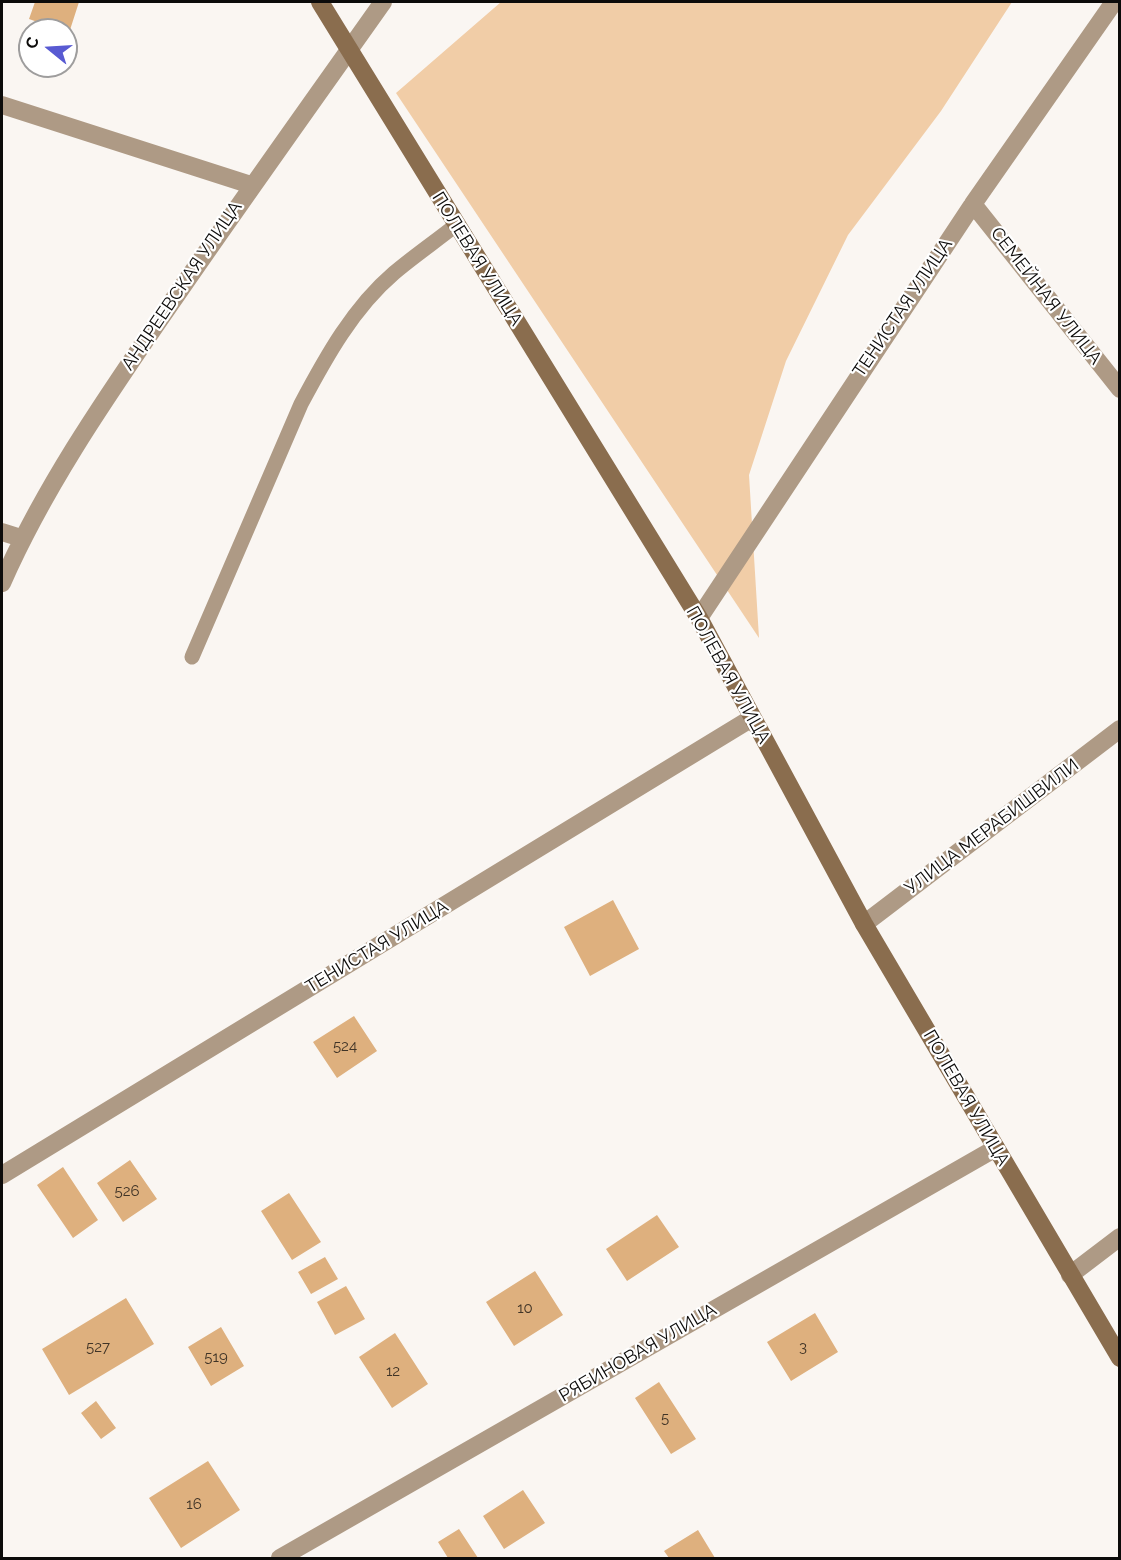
<!DOCTYPE html>
<html>
<head>
<meta charset="utf-8">
<style>
	body { margin:0 }
	#map { position:relative; width:1121px; height:1560px; overflow:hidden; background:#faf6f2; font-family:Raleway,sans-serif }
	canvas { display:block }
	.frame { position:absolute; inset:0; border:3px solid #0c0b0a; pointer-events:none }
	.north { position:absolute; left:18px; top:18px; width:60px; height:60px; box-sizing:border-box; background:#fff; border:2px solid #9e9d9d; border-radius:50%; rotate:288deg; font-size:16px; font-weight:700; line-height:24px; text-align:center; color:#0c0b0a }
	.north::after { content:''; display:block; margin:auto; width:21px; height:27px; background:#585ad2; clip-path:polygon(50% 0,100% 100%,50% 72%,0 100%) }
</style>
</head>
<body>
<div id="map">
<canvas width="1121" height="1560"></canvas>
<div class="frame"></div>
<div class="north">С</div>
</div>
<script>
const ctx = document.querySelector('canvas').getContext('2d');
ctx.lineJoin = 'round';
function paint(path, color) { ctx.fillStyle = color; ctx.fill(path, 'evenodd'); }
function strokePath(path, color, width, dash) { ctx.strokeStyle = color; ctx.lineWidth = width; ctx.lineCap = dash ? 'butt' : 'round'; ctx.setLineDash(dash || []); ctx.stroke(path); }
function write(font, color, halo, rows, align = 'center') {
  ctx.font = font + ' Raleway,sans-serif'; ctx.lineWidth = 4.5; ctx.setLineDash([]); ctx.textBaseline = 'middle'; ctx.strokeStyle = halo; ctx.fillStyle = color; for (const [text, x, y, turn = 0] of rows) {
    ctx.save(); ctx.translate(x, y); ctx.rotate((+turn || 0) * Math.PI / 180); ctx.textAlign = isNaN(turn) ? turn : align; if (halo) ctx.strokeText(text, 0, 0); ctx.fillText(text, 0, 0); ctx.restore();
  }
}
paint(new Path2D(`
	M 501,2 L 1012,2 L 941,111 L 848,235 L 786,361 L 749,475 L 759,638 L 396,93 Z`), '#f1cda7');
paint(new Path2D(`
	M 35,2 L 79,2 L 69,33 L 29,19 Z
	M 613,900 L 639,949 L 590,976 L 564,927 Z
	M 354,1016 L 377,1051 L 337,1078 L 313,1042 Z
	M 130,1160 L 157,1199 L 123,1222 L 97,1183 Z
	M 63,1167 L 98,1220 L 73,1238 L 37,1185 Z
	M 289,1193 L 321,1242 L 292,1260 L 261,1211 Z
	M 657,1215 L 679,1247 L 627,1281 L 606,1249 Z
	M 325,1257 L 338,1279 L 311,1294 L 298,1272 Z
	M 535,1271 L 563,1315 L 514,1346 L 486,1302 Z
	M 346,1286 L 365,1319 L 335,1335 L 317,1302 Z
	M 126,1298 L 154,1344 L 69,1395 L 42,1349 Z
	M 815,1313 L 838,1352 L 791,1381 L 767,1342 Z
	M 221,1327 L 244,1366 L 211,1386 L 188,1347 Z
	M 395,1333 L 428,1384 L 392,1408 L 359,1357 Z
	M 659,1382 L 696,1439 L 671,1454 L 635,1398 Z
	M 96,1401 L 116,1428 L 101,1439 L 81,1413 Z
	M 208,1461 L 240,1510 L 181,1548 L 149,1498 Z
	M 523,1490 L 545,1523 L 504,1549 L 483,1516 Z
	M 459,1529 L 478,1558 L 448,1558 L 438,1542 Z
	M 698,1530 L 715,1558 L 669,1558 L 664,1551 Z`), '#deb07e');
strokePath(new Path2D(`
	M 192,657 L 301,404 C 326,357 353,308 394,273 C 414,256 436,241 456,225`), '#ae9a85', 15);
strokePath(new Path2D(`
	M 2,105 L 251,185
	M 973,204 L 1120,389
	M 2,532 L 21,538
	M 2,583 C 43,490 101,405 158,322 C 232,214 308,108 383,2
	M 699,618 L 973,204 L 1114,2
	M 864,924 L 1120,729
	M 2,1175 L 752,718
	M 1070,1275 L 1120,1237
	M 280,1558 L 996,1148`), '#ae9a85', 18);
strokePath(new Path2D(`
	M 320,2 L 699,618 L 864,924 L 1120,1358`), '#8a6d4e', 18);
write('15px', '#403427', null, [
	["524",345,1046],
	["526",127,1191],
	["10",525,1308],
	["527",98,1347],
	["3",803,1347],
	["519",216,1357],
	["12",393,1371],
	["5",665,1418],
	["16",194,1504]
]);
write('18px', '#0c0b0a', '#fff', [
	["ПОЛЕВАЯ УЛИЦА",477,259,58],
	["АНДРЕЕВСКАЯ УЛИЦА",182,286,-56],
	["СЕМЕЙНАЯ УЛИЦА",1046,296,52],
	["ТЕНИСТАЯ УЛИЦА",903,308,-56],
	["ПОЛЕВАЯ УЛИЦА",728,675,61],
	["УЛИЦА МЕРАБИШВИЛИ",992,827,-37],
	["ТЕНИСТАЯ УЛИЦА",377,947,-31],
	["ПОЛЕВАЯ УЛИЦА",966,1098,60],
	["РЯБИНОВАЯ УЛИЦА",638,1353,-30]
]);
</script>
</body>
</html>
